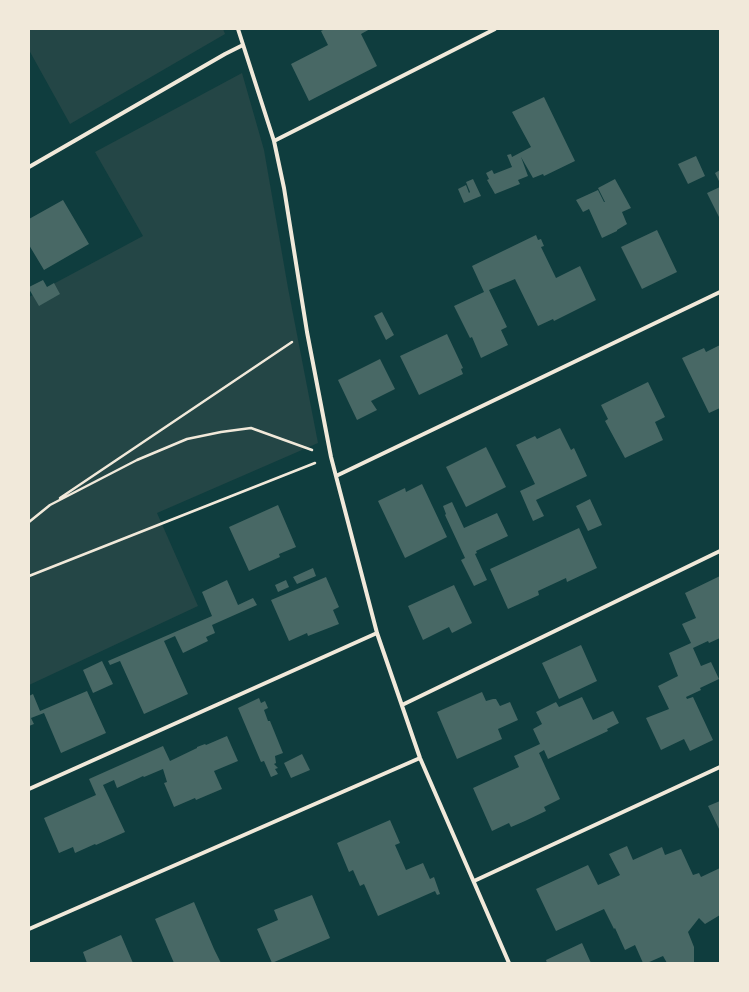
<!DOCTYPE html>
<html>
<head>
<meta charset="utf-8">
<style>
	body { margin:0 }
	#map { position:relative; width:749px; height:992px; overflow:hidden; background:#0f3d3e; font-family:Karla,sans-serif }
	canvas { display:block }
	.frame { position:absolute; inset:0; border:30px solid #f1e9da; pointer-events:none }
</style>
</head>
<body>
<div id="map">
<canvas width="749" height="992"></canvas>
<div class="frame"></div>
</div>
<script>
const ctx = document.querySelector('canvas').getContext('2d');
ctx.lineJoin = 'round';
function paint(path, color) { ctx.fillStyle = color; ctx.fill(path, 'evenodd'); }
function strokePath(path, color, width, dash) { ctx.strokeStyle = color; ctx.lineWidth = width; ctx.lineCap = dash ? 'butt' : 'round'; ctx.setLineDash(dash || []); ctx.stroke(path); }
paint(new Path2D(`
	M 29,29 L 223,29 L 225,34 L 70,124 L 29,50 Z
	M 242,73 L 264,150 L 288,288 L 318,443 L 157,513 L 198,606 L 29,685 L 29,297 L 143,236 L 95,152 Z`), '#244646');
paint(new Path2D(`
	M 325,29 L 370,29 L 361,34 L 377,66 L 309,101 L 291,64 L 328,45 L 321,31 Z
	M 544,97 L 575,161 L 544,176 L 543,174 L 533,178 L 521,157 L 528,176 L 518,180 L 520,184 L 495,194 L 487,180 L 489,179 L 486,173 L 492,170 L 494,174 L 512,167 L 507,155 L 511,154 L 512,157 L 531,147 L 512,112 Z
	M 696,156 L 705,176 L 688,184 L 678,164 Z
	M 720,170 L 720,183 L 715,173 Z
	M 473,179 L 481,196 L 464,203 L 458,189 L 466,185 L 469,193 L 470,192 L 466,182 Z
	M 615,179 L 631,208 L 622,212 L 627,224 L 617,230 L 617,231 L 602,238 L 589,209 L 583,212 L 576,200 L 598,190 L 604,202 L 605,202 L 598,188 Z
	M 720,187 L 720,219 L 707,193 Z
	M 63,200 L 89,244 L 44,270 L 29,245 L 29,219 Z
	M 657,230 L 677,272 L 642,289 L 621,247 Z
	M 536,235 L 538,240 L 541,239 L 544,246 L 541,247 L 556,278 L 580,266 L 596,300 L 554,321 L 553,319 L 538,326 L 515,279 L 489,290 L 507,327 L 501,330 L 508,345 L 481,358 L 472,337 L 470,338 L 454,306 L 484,292 L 472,266 Z
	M 43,280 L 47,287 L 54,283 L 60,294 L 39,306 L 29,289 L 29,287 Z
	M 382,312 L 394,335 L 386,340 L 374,316 Z
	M 447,334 L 463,368 L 461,369 L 463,374 L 419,395 L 400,356 Z
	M 720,345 L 720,408 L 709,413 L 682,358 L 704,348 L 706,352 Z
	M 380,359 L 395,389 L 371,401 L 377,410 L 357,420 L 338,380 Z
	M 648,382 L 665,417 L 655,422 L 663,440 L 625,458 L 605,421 L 608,419 L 601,405 Z
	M 560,428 L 571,450 L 574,448 L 587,476 L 536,500 L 544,516 L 533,521 L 520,491 L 535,484 L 516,445 L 535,436 L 537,439 Z
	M 486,447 L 506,487 L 466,507 L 446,467 Z
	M 422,484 L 447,537 L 405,558 L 378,501 L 405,488 L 406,492 Z
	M 590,499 L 602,525 L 588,531 L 576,506 Z
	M 452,502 L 464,528 L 497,513 L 508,536 L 476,551 L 477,553 L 475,554 L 487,580 L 474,586 L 461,560 L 465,558 L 445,515 L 446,514 L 443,506 Z
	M 278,505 L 296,547 L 279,554 L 280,557 L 249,571 L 229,527 Z
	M 579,528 L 597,568 L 567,582 L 566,578 L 538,591 L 539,595 L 508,609 L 490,569 Z
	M 313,568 L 316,576 L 297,584 L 293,577 Z
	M 720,576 L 720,638 L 709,643 L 708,641 L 693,648 L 701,666 L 711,662 L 719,679 L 700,688 L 701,690 L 686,697 L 687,699 L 693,697 L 713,740 L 690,751 L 684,739 L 661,750 L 646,718 L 669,709 L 658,686 L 678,676 L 669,653 L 691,643 L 682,624 L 696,618 L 685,593 Z
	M 326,577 L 339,607 L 333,610 L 339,624 L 308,636 L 307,633 L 289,641 L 271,600 Z
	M 227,580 L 238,605 L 253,598 L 257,605 L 212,625 L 215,633 L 206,637 L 208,641 L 183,653 L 175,636 L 164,641 L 188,694 L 144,714 L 120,661 L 110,665 L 108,661 L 212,616 L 202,592 Z
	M 286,580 L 289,587 L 278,592 L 275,585 Z
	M 454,585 L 472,623 L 452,633 L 449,627 L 423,640 L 408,606 Z
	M 581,645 L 597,681 L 559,699 L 542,663 Z
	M 102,661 L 113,684 L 93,693 L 83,670 Z
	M 87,691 L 106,733 L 61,753 L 44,713 L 31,718 L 34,724 L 29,726 L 29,696 L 33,694 L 40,711 Z
	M 482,692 L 486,701 L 493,699 L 496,699 L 500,706 L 510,702 L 518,720 L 498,729 L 502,739 L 457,759 L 437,712 Z
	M 582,697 L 593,720 L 613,711 L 619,723 L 607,729 L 608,731 L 548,759 L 544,750 L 539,753 L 560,799 L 544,807 L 546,811 L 525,821 L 511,827 L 509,823 L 492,831 L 473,788 L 519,767 L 514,756 L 540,744 L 533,729 L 542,724 L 536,712 L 556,702 L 559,707 Z
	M 259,698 L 261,703 L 265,701 L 268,708 L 264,710 L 268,721 L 270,721 L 283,753 L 275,756 L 276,763 L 274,764 L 278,768 L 275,769 L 278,774 L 271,777 L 264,761 L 261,762 L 238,708 Z
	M 227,736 L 238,761 L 214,771 L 222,789 L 196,800 L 195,798 L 174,807 L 164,783 L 167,782 L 163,769 L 144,777 L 143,776 L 139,778 L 117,788 L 114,780 L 103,785 L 125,832 L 96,845 L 95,844 L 75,853 L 73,847 L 59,853 L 44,818 L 96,795 L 89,779 L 163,746 L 170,761 L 197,748 L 197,747 L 205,744 L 206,745 Z
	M 302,754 L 310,770 L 291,778 L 284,763 Z
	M 720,801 L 720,831 L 708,806 Z
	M 390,820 L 400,843 L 395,845 L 406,870 L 423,863 L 430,879 L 434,877 L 440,894 L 437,895 L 435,891 L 378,916 L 364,884 L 360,886 L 353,870 L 349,872 L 337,843 Z
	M 627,846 L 633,860 L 662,847 L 665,855 L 681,849 L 693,875 L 699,873 L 701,877 L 720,868 L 720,915 L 705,924 L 699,918 L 688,932 L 694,947 L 694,963 L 667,963 L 663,956 L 647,963 L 643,963 L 635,945 L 625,950 L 615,928 L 614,929 L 604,909 L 556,931 L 536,889 L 588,865 L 598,885 L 614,878 L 620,875 L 609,854 Z
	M 312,895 L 330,938 L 272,963 L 257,929 L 278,920 L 274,910 Z
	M 194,902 L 214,949 L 221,963 L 174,963 L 155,919 Z
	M 121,935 L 133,963 L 87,963 L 83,952 Z
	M 582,943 L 591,963 L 547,963 L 546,960 Z`), '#486865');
strokePath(new Path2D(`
	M 60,498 L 292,342
	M 29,522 L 50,505 L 137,460 L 187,439 L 221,432 L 251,428 L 312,450
	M 29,576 L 315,463`), '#f1e9da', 2.5);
strokePath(new Path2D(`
	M 238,29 L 274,141 L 284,188 L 307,332 L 331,457 L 377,633 L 420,758 L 509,963
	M 274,141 L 495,29
	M 29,167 L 225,54 L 243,45
	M 336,476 L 720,292
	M 402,705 L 720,551
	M 29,789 L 377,633
	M 474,881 L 720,767
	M 29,929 L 420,758`), '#f1e9da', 4);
</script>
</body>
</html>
